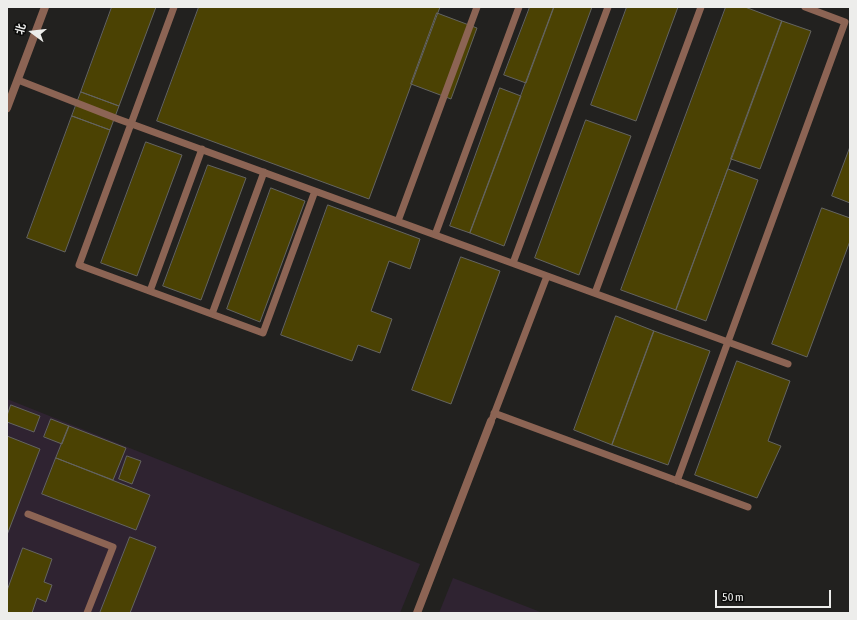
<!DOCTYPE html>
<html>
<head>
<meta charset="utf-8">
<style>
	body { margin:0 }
	#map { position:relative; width:857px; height:620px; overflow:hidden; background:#22211f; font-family:"Asap Condensed","Noto Sans SC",sans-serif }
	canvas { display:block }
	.frame { position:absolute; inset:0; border:8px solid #ededeb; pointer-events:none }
	.north { position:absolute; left:12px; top:12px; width:40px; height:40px; -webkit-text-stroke:3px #0b0b0a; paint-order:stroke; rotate:285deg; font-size:11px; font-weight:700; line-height:16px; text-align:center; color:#ededeb }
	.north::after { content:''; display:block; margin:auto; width:14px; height:18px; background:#ededeb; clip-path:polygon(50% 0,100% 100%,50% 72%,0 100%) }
	.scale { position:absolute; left:715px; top:590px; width:116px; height:18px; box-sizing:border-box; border:2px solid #ededeb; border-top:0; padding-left:5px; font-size:12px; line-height:14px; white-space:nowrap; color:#ededeb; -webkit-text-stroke:3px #0b0b0a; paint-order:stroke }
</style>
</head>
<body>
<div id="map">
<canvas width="857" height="620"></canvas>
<div class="frame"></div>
<div class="north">北</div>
<div class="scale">50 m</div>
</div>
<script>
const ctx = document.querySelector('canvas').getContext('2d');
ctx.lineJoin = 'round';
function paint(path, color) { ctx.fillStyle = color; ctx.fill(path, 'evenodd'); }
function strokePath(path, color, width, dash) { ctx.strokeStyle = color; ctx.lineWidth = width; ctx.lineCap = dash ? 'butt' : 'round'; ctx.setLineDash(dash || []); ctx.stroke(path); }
paint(new Path2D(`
	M 7,399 L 420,564 L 400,613 L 7,613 Z
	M 453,578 L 543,613 L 439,613 Z`), '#2f2331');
const building = new Path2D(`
	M 112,7 L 156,7 L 119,106 L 81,92 Z
	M 199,7 L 440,7 L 369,199 L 157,121 Z
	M 530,7 L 554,7 L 526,83 L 504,75 Z
	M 554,7 L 592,7 L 504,246 L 470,233 Z
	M 627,7 L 678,7 L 636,121 L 591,105 Z
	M 726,7 L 745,7 L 782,21 L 676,310 L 621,290 Z
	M 437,13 L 477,28 L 451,99 L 411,84 Z
	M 782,21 L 811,31 L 760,169 L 731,159 Z
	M 500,88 L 521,96 L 470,233 L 450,226 Z
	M 81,92 L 119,106 L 110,130 L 72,116 Z
	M 72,116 L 110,130 L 65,252 L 27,238 Z
	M 586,120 L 631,136 L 579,275 L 535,258 Z
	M 146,142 L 182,155 L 137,276 L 101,263 Z
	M 850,147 L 850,203 L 832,196 Z
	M 208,165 L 246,178 L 201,300 L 163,286 Z
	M 728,169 L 758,180 L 706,321 L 676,310 Z
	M 271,188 L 305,201 L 260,322 L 227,309 Z
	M 328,205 L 420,239 L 410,269 L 389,261 L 371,311 L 392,319 L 380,353 L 358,345 L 352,361 L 281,335 Z
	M 822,208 L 850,218 L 850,241 L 807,357 L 772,344 Z
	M 461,257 L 500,271 L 451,404 L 412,390 Z
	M 616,316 L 654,331 L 612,445 L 574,430 Z
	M 654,331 L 710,351 L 668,465 L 612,445 Z
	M 737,361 L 790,381 L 768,441 L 781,446 L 757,498 L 695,475 Z
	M 11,405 L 40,416 L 34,432 L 7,422 L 7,416 Z
	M 51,419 L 69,426 L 62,444 L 44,437 Z
	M 69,426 L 126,448 L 113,480 L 56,458 Z
	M 7,436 L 40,449 L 7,535 Z
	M 127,456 L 141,461 L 132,484 L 119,479 Z
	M 56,458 L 150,495 L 136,530 L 42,494 Z
	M 130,537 L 156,547 L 130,613 L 100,613 Z
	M 23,548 L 52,559 L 44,582 L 52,585 L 46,602 L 37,598 L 32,613 L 7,613 L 7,591 Z`);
paint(building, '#4b4203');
strokePath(building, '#646461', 1);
strokePath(new Path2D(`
	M 174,7 L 79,265 L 263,333 L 315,191
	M 18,80 L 118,119 L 788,364
	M 398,221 L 477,7
	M 435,235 L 519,7
	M 513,263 L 608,7
	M 150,291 L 202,149
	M 595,293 L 701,7
	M 212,314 L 264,172
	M 494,413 L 748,507
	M 493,417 L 547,276
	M 677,481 L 845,22 L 805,7
	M 28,514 L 113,547 L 87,613`), '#8c6454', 7);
strokePath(new Path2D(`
	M 417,613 L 491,421`), '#8c6454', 8);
strokePath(new Path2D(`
	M 7,108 L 45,7`), '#8c6454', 8);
</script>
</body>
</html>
